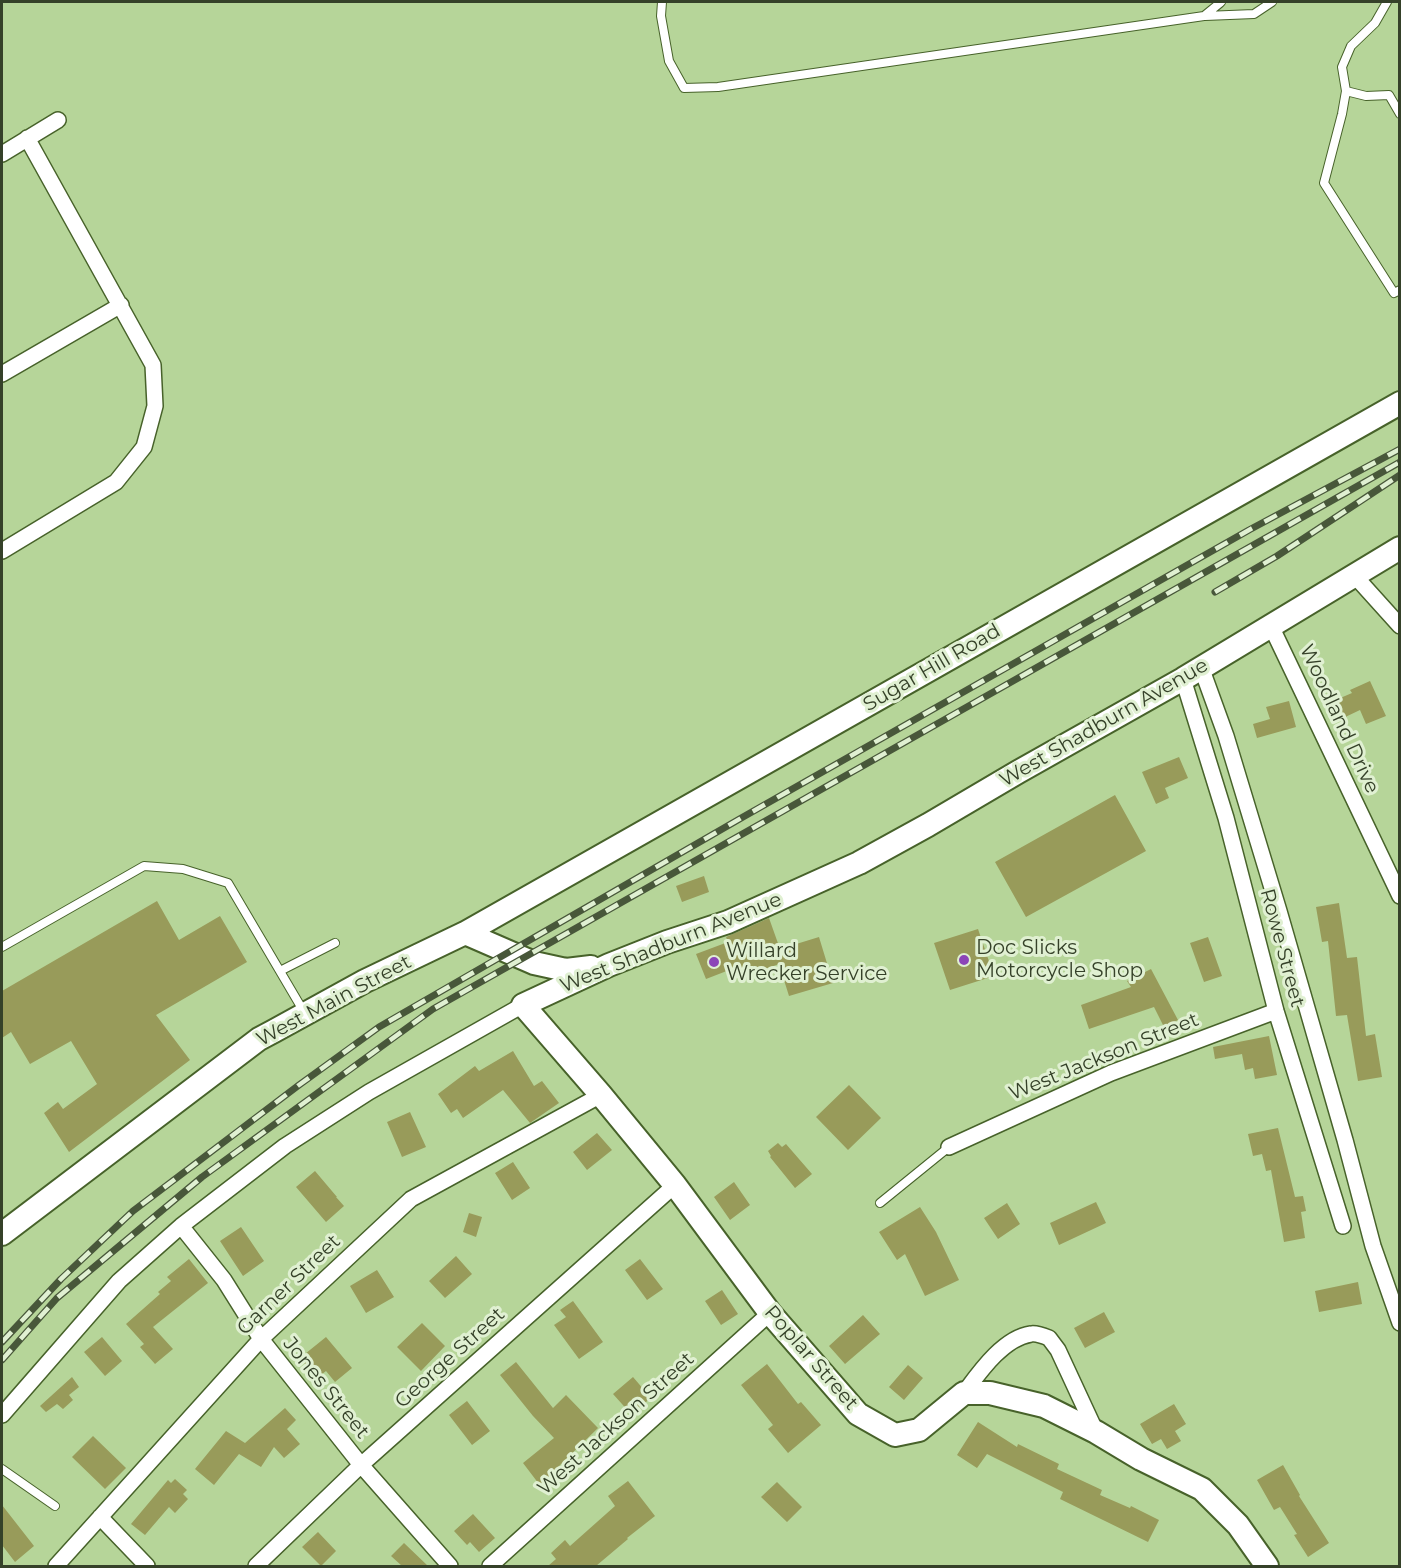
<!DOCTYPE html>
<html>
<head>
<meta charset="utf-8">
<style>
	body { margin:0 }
	#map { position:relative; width:1401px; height:1568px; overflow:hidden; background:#b6d599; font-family:Montserrat,sans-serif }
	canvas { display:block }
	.frame { position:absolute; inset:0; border:3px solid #354129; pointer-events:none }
</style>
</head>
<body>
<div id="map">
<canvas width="1401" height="1568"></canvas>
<div class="frame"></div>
</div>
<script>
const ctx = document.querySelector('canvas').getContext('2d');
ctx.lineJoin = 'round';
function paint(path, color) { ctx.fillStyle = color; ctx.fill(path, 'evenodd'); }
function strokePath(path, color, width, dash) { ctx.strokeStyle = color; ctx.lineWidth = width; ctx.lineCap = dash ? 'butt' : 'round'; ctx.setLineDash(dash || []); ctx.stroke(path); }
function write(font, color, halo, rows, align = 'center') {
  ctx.font = font + ' Montserrat,sans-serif'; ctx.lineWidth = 6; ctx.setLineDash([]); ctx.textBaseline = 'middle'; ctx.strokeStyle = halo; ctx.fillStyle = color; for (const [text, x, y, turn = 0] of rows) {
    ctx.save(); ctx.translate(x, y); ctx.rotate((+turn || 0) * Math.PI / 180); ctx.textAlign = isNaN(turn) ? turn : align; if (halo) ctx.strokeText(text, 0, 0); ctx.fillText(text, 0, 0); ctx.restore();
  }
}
paint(new Path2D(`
	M 1370,681 L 1386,716 L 1366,724 L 1360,710 L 1339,720 L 1331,702 L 1352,693 L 1350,690 Z
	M 1289,701 L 1296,727 L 1257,738 L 1253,724 L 1270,719 L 1266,707 Z
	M 1179,757 L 1188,778 L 1165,788 L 1169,798 L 1156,804 L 1142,772 Z
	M 1115,795 L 1146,851 L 1026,917 L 995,862 Z
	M 704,876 L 709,892 L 682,902 L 676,886 Z
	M 157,901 L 179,940 L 220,916 L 247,962 L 156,1015 L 190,1060 L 69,1152 L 44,1113 L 58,1102 L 63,1109 L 97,1084 L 71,1041 L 30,1064 L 11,1032 L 2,1038 L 2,991 Z
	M 1339,903 L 1347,958 L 1357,957 L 1366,1036 L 1375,1034 L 1382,1077 L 1358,1081 L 1347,1015 L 1336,1016 L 1328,941 L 1322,942 L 1316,907 Z
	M 769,918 L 780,949 L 819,937 L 833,983 L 789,996 L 779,964 L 741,978 L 737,967 L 706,979 L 696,954 L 728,942 L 726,937 Z
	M 978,929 L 994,976 L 950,990 L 934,943 Z
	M 1208,937 L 1222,976 L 1204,982 L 1190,943 Z
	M 1151,969 L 1178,1020 L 1164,1027 L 1154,1007 L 1089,1029 L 1081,1005 L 1131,987 L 1127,981 Z
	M 1269,1036 L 1277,1075 L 1255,1079 L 1253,1068 L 1245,1070 L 1242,1054 L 1215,1059 L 1213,1047 Z
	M 513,1051 L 534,1086 L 542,1081 L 559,1103 L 530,1123 L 503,1090 L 463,1118 L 457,1109 L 451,1113 L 438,1094 L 475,1066 L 479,1071 Z
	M 849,1085 L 881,1118 L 848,1150 L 816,1117 Z
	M 410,1112 L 426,1147 L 402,1157 L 387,1122 Z
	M 1278,1128 L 1295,1197 L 1303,1196 L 1306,1211 L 1301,1212 L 1305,1238 L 1284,1242 L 1271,1170 L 1266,1171 L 1262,1154 L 1253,1156 L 1248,1134 Z
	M 597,1133 L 612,1150 L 587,1170 L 573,1152 Z
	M 778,1143 L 782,1147 L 786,1144 L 812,1174 L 795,1188 L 770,1157 L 771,1156 L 768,1151 Z
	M 513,1162 L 530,1188 L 512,1200 L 495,1173 Z
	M 315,1171 L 337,1197 L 336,1197 L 344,1206 L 326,1222 L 296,1187 Z
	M 734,1182 L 750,1205 L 730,1220 L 714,1197 Z
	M 1096,1202 L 1106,1223 L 1059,1245 L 1050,1223 Z
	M 1007,1203 L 1020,1224 L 998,1239 L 984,1218 Z
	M 920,1207 L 936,1232 L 959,1280 L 925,1296 L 905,1254 L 897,1260 L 879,1232 Z
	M 469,1213 L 482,1217 L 476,1237 L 463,1232 Z
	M 241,1227 L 264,1261 L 243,1276 L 220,1241 Z
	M 456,1256 L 472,1274 L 445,1298 L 429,1281 Z
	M 189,1259 L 208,1283 L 153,1327 L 173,1349 L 155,1364 L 140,1347 L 144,1344 L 126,1324 L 160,1294 L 158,1292 L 171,1281 L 167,1277 Z
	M 640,1259 L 663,1289 L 647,1300 L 625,1270 Z
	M 377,1270 L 394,1297 L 366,1313 L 350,1286 Z
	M 1358,1282 L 1362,1304 L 1319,1312 L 1315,1291 Z
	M 722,1290 L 738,1314 L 721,1325 L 705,1301 Z
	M 573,1301 L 603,1342 L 579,1359 L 554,1325 L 566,1317 L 560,1310 Z
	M 1104,1312 L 1115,1332 L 1085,1348 L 1074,1328 Z
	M 863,1315 L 880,1334 L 845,1364 L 829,1346 Z
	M 422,1323 L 445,1346 L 421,1371 L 397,1347 Z
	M 102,1337 L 122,1361 L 105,1376 L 84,1352 Z
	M 326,1337 L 352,1368 L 335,1382 L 326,1371 L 317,1378 L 300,1358 Z
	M 516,1362 L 553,1408 L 566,1395 L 598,1428 L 557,1468 L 561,1473 L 542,1488 L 523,1463 L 554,1438 L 533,1416 L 500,1375 Z
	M 767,1364 L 798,1404 L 801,1402 L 821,1425 L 788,1453 L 768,1429 L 773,1425 L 741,1385 Z
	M 908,1365 L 923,1378 L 904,1400 L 889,1387 Z
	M 72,1377 L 79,1387 L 69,1395 L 73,1400 L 63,1409 L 57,1404 L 46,1412 L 40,1406 Z
	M 633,1377 L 651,1398 L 631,1414 L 613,1394 Z
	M 467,1401 L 490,1431 L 472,1445 L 449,1415 Z
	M 1174,1404 L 1186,1424 L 1175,1431 L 1181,1441 L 1167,1449 L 1161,1439 L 1152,1444 L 1140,1424 Z
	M 285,1408 L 296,1420 L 287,1429 L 300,1444 L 284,1458 L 274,1447 L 261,1467 L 239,1454 L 214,1485 L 195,1469 L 226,1431 L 245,1443 Z
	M 978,1422 L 1017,1447 L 1018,1444 L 1059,1464 L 1057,1469 L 1102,1490 L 1100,1495 L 1130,1508 L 1131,1506 L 1159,1520 L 1148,1542 L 1060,1499 L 1063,1492 L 987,1454 L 977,1468 L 957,1455 Z
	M 93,1436 L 126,1468 L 105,1489 L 72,1457 Z
	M 1283,1465 L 1300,1495 L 1299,1496 L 1329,1543 L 1308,1557 L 1294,1535 L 1297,1534 L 1280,1507 L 1274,1510 L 1257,1480 Z
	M 175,1479 L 187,1490 L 183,1494 L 188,1499 L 175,1513 L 169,1507 L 145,1535 L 131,1524 L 168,1480 L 171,1483 Z
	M 628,1481 L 655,1516 L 627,1538 L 628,1539 L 596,1566 L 548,1566 L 556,1559 L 551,1553 L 565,1540 L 570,1546 L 615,1506 L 608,1496 Z
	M 777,1482 L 802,1507 L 787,1522 L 761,1497 Z
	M 2,1505 L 34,1546 L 15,1562 L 2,1545 Z
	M 473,1514 L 495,1538 L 479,1552 L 470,1542 L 467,1545 L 454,1531 Z
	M 318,1532 L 336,1551 L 321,1566 L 302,1547 Z
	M 404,1543 L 428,1566 L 402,1566 L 391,1556 Z`), '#989b5a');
const lane = new Path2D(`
	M 662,2 L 661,16 L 669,61 L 684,88 L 718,87 L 1204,16 L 1220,3 L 1221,2
	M 1387,2 L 1375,23 L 1351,46 L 1342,67 L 1346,91 L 1342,114 L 1324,183 L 1394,293 L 1400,290
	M 1205,16 L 1254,14 L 1272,2
	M 1346,91 L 1366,96 L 1389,95 L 1400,114
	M 2,947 L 144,866 L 183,869 L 228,883 L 304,1012
	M 280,971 L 335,943
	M 880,1203 L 949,1147
	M 2,1469 L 55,1506`);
const street = new Path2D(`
	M 2,154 L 58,120
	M 2,374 L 121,305
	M 2,551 L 116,482 L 144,447 L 155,406 L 153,365 L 27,138
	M 1354,575 L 1400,626
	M 1271,626 L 1400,896
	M 1201,667 L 1226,736 L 1279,911 L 1345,1140 L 1373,1246 L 1400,1323
	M 1183,679 L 1226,818 L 1276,1011 L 1343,1226
	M 949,1147 L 1111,1073 L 1276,1011
	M 181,1226 L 224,1280 L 261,1339 L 361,1465 L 450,1566
	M 964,1393 C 979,1373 1003,1338 1031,1334 C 1036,1333 1044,1336 1049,1338 L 1058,1350 L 1096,1432
	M 2,1415 L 119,1281 L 181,1226 L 285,1146 L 369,1092 L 523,1005
	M 100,1517 L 147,1566
	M 56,1566 L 261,1339 L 411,1199 L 601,1095
	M 256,1566 L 361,1465 L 675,1185
	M 490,1566 L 770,1313`);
const secondary = new Path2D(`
	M 465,933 L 534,963 L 566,970 L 591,967
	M 2,1234 L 259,1039 L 274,1031 L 365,981 L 465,933 L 1400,403
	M 1267,1566 L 1238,1525 L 1202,1489 L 1141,1459 L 1096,1432 L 1044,1406 L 990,1393 L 964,1393 L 919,1430 L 895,1435 L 858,1414 L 770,1313 L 675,1185 L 601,1095 L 523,1005 L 609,965 L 667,942 L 728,922 L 859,863 L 928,825 L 1018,772 L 1183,679 L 1400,548`);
strokePath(lane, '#47622a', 10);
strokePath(street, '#47622a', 18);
strokePath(secondary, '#47622a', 26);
strokePath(lane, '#fff', 8);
strokePath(street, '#fff', 15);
strokePath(secondary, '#fff', 22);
const rail = new Path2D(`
	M 1215,592 L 1277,556 L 1400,475
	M 2,1342 L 61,1279 L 133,1211 L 299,1085 L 379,1027 L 743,817 L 1249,530 L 1400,449
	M 2,1360 L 57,1298 L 202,1177 L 433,1009 L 1400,462`);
strokePath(rail, '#48573a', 7);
strokePath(rail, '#e0f0d2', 4.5, [14]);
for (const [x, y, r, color] of [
	[964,960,6,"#8c45b8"],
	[714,962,6,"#8c45b8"]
]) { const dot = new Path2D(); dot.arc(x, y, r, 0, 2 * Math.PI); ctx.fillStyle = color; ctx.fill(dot); strokePath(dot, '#e0f0d2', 2); }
write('20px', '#354129', '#e0f0d2', [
	["Sugar Hill Road",932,668,-30],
	["Woodland Drive",1339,719,65],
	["West Shadburn Avenue",1104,723,-30],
	["West Shadburn Avenue",671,943,-22],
	["Rowe Street",1282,948,75],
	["West Main Street",334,1001,-28],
	["West Jackson Street",1104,1057,-22],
	["Garner Street",289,1285,-44],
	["George Street",450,1358,-42],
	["Poplar Street",811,1358,49],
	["Jones Street",326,1388,51],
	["West Jackson Street",616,1424,-42]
]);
write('20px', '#354129', '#e0f0d2', [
	["Doc Slicks",976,948],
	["Motorcycle Shop",976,971],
	["Willard",726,951],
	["Wrecker Service",726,974]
], 'left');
</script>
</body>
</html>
